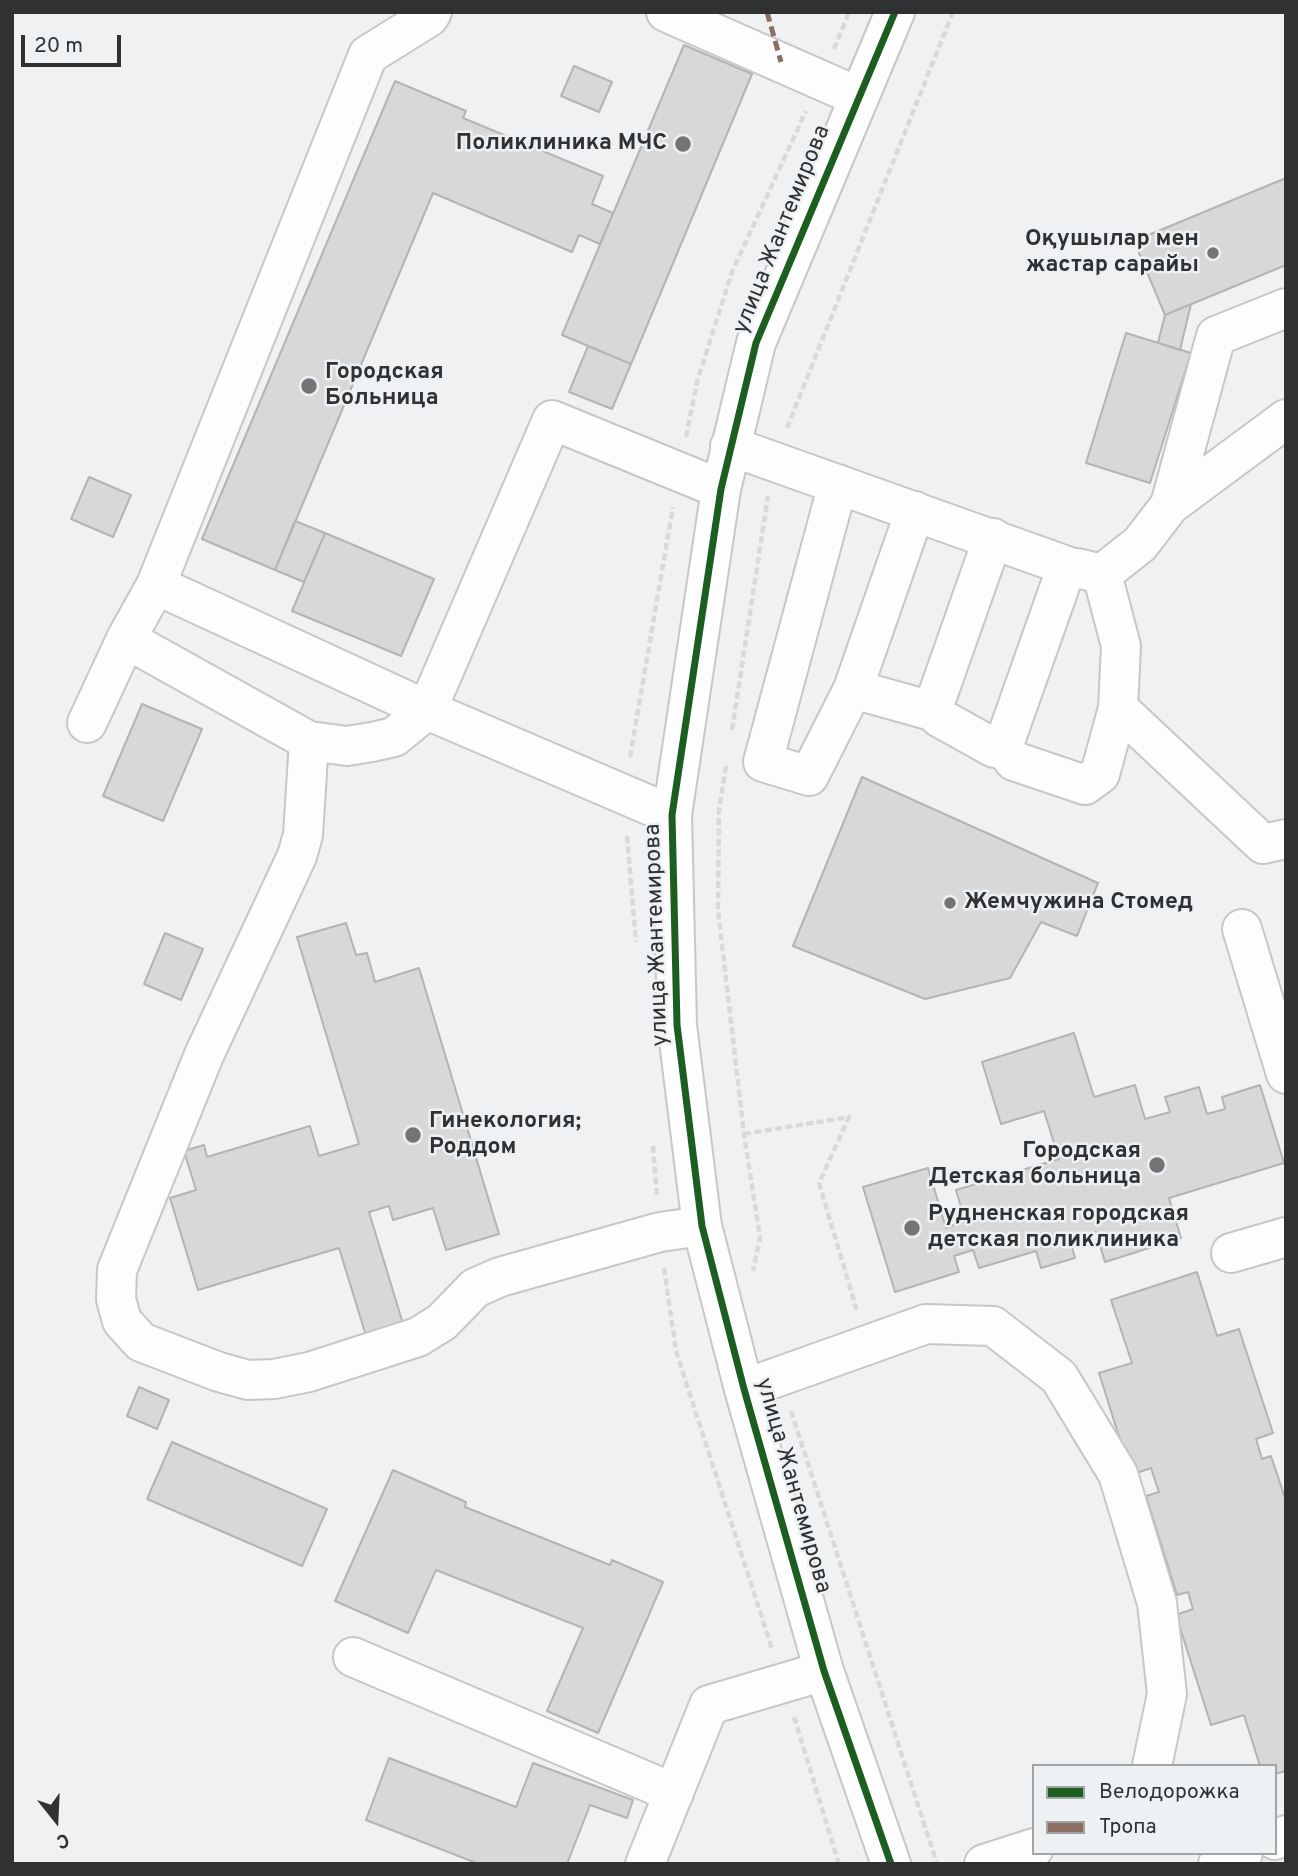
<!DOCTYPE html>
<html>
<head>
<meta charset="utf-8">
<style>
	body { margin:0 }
	#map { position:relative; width:1298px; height:1876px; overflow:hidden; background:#eff1f3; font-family:Overpass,sans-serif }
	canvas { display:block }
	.frame { position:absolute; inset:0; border:14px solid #303132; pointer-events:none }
	.legend { position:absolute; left:1032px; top:1764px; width:245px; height:91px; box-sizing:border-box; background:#eef1f4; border:2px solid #a2a4a6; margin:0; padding:9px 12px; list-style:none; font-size:21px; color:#303132 }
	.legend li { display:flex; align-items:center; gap:14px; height:35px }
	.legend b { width:35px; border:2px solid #a2a4a6 }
	.north { position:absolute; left:21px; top:1785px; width:70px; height:70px; -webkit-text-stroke:5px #eef1f4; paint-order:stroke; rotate:162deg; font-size:19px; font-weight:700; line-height:28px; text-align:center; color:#303132 }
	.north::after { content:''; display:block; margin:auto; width:24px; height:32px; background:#303132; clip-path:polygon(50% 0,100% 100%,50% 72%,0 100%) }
	.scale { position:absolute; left:21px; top:35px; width:100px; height:32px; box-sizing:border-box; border:4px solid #303132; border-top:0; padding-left:9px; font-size:21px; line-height:24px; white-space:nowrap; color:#303132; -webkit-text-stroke:5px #eef1f4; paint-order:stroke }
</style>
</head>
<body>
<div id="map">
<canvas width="1298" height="1876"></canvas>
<div class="frame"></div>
<ul class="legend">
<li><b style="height:9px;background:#1b5e20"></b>Велодорожка</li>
<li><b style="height:9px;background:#8d6e63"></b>Тропа</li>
</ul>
<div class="north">С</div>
<div class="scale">20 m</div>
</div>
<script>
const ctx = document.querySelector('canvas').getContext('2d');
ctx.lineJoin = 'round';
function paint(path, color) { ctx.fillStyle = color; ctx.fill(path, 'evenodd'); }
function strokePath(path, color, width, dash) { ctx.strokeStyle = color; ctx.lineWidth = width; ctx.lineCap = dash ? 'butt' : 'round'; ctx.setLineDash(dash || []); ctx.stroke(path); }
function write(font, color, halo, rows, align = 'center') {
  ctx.font = font + ' Overpass,sans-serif'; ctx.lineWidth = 5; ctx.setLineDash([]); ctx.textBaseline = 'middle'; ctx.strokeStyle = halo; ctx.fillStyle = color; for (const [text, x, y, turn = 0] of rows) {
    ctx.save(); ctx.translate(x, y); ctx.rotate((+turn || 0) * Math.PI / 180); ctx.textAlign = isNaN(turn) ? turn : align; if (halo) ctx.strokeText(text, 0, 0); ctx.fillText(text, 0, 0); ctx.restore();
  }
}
const building = new Path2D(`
	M 684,45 L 752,74 L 631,364 L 562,335 Z
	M 574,66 L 612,82 L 599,112 L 561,96 Z
	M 395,81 L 466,111 L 463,118 L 603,176 L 592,204 L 613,213 L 600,244 L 579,235 L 572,252 L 433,193 L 275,570 L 202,539 Z
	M 1286,178 L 1286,265 L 1165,315 L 1134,241 Z
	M 1191,304 L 1180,350 L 1158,343 L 1165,315 Z
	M 1126,333 L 1191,353 L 1150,483 L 1086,463 Z
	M 588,346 L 631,364 L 612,409 L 569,392 Z
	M 89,477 L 131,495 L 113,537 L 71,519 Z
	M 295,521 L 325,533 L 304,582 L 275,570 Z
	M 325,533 L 434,579 L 401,656 L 292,611 Z
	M 142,704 L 202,729 L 163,821 L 103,796 Z
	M 862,777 L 1098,883 L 1077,936 L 1041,922 L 1010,978 L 925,999 L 793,946 Z
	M 346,923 L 356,955 L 367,953 L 375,982 L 419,968 L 499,1234 L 446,1250 L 433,1208 L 393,1220 L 389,1206 L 369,1212 L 404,1327 L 367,1339 L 339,1248 L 198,1290 L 170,1198 L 196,1190 L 184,1151 L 204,1145 L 207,1157 L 310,1126 L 319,1156 L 359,1144 L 297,937 Z
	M 165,933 L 203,949 L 181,1000 L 144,984 Z
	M 1074,1033 L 1094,1097 L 1135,1085 L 1145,1119 L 1170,1112 L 1165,1097 L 1199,1087 L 1207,1114 L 1225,1109 L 1222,1097 L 1260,1085 L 1284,1163 L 1169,1198 L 1181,1238 L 1105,1262 L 1096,1232 L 1070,1240 L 1075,1258 L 1041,1268 L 1036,1251 L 979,1268 L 973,1250 L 954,1256 L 959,1272 L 895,1292 L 863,1187 L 928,1168 L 946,1228 L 965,1221 L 956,1190 L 1059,1159 L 1044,1111 L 1001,1124 L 982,1062 Z
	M 1197,1272 L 1217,1336 L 1239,1329 L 1273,1433 L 1256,1439 L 1262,1459 L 1271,1456 L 1286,1501 L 1286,1771 L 1275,1774 L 1275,1766 L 1260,1766 L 1244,1715 L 1211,1725 L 1176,1615 L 1193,1609 L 1188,1592 L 1177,1595 L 1146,1496 L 1159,1492 L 1151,1468 L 1131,1475 L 1099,1373 L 1132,1363 L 1111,1300 Z
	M 139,1387 L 169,1400 L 157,1429 L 127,1416 Z
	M 172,1442 L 327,1509 L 302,1566 L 147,1499 Z
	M 393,1470 L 466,1502 L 465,1507 L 610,1565 L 612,1560 L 663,1582 L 598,1733 L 547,1711 L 583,1628 L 436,1570 L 408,1633 L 335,1601 Z
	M 389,1758 L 516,1807 L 533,1763 L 633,1800 L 627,1818 L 590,1805 L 567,1864 L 479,1864 L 366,1820 Z`);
paint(building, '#d8d8d9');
strokePath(building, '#b4b3b5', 2);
const minor = new Path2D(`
	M 666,12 L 859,97
	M 730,446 L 1067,566 L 1003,747 L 1014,761 L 1085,785 L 1100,774 L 1118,708
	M 838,484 L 763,762 L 809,776 L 853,689 L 915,511
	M 1170,505 L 1216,336 L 1286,308
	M 1077,568 L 1102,574 L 1140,544 L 1170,505 L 1286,419
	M 1102,574 L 1121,646 L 1118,708 L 1263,844 L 1286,839
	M 156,585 L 427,710 L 672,815
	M 126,639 L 309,741 L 347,746 L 372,742 L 394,737 L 427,710 L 552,420 L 721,489
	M 853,689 L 932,711 L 993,538
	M 932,711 L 940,718 L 994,748 L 1003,747
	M 87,723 L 126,639 L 156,585 L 368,55 L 429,17 L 432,12
	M 309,741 L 303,835 L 297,856 L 204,1055 L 117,1270 L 116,1299 L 122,1321 L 141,1342 L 219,1372 L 248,1380 L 274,1379 L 309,1372 L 418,1337 L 442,1322 L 475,1288 L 500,1277 L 660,1232 L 702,1226
	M 1242,929 L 1286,1074
	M 1231,1253 L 1286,1237
	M 744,1389 L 926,1324 L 993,1326 L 1059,1377 L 1118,1474 L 1157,1603 L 1167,1694 L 1152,1766
	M 353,1657 L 674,1793
	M 1275,1840 L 1286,1835
	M 645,1864 L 709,1705 L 824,1671
	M 891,1864 L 824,1671 L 744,1389 L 702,1226 L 677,1025 L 672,815 L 721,489 L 756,343 L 895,12
	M 984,1864 L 1034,1848
	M 1218,1864 L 1243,1853`);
strokePath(minor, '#c5c7c8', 42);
strokePath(new Path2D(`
	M 834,49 L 849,12
	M 787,428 L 953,12
	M 686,437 L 697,382 L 732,272 L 806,111
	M 732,730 L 768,496
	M 630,757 L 673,507
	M 726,766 L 719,810 L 718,910 L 744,1134 L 760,1238 L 753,1271
	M 627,836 L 636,942
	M 744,1134 L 849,1117 L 819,1183 L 857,1311
	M 653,1146 L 657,1197
	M 664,1268 L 676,1351 L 772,1649
	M 791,1411 L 937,1864
	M 794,1717 L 839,1864`), '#d9d9da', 4.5, [7, 3.5]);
strokePath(minor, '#fdfdfd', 38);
strokePath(new Path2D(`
	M 767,12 L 781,62`), '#8d6e63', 5, [10, 5]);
strokePath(new Path2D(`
	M 891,1864 L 824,1671 L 744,1389 L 702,1226 L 677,1025 L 672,815 L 721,489 L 756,343 L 895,12`), '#1b5e20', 7);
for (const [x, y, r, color] of [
	[683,144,9,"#737476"],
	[1213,253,7,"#737476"],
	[309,386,9,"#737476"],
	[950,903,7,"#737476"],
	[413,1135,9,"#737476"],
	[1157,1165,9,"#737476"],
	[912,1228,9,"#737476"]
]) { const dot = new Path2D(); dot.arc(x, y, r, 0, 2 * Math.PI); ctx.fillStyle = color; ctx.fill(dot); strokePath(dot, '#eef1f4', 2.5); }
write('bold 23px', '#303132', '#eef1f4', [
	["Поликлиника МЧС",667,144,"right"],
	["Оқушылар мен",1199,240,"right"],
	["жастар сарайы",1199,266,"right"],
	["Городская",325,373],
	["Больница",325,399],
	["Жемчужина Стомед",964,903],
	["Гинекология;",429,1122],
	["Роддом",429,1148],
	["Городская",1141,1152,"right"],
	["Детская больница",1141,1178,"right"],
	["Рудненская городская",928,1215],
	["детская поликлиника",928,1241]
], 'left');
write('23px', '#303132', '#eef1f4', [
	["улица Жантемирова",783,230,-68],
	["улица Жантемирова",658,935,-92],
	["улица Жантемирова",792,1486,74]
]);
</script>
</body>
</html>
